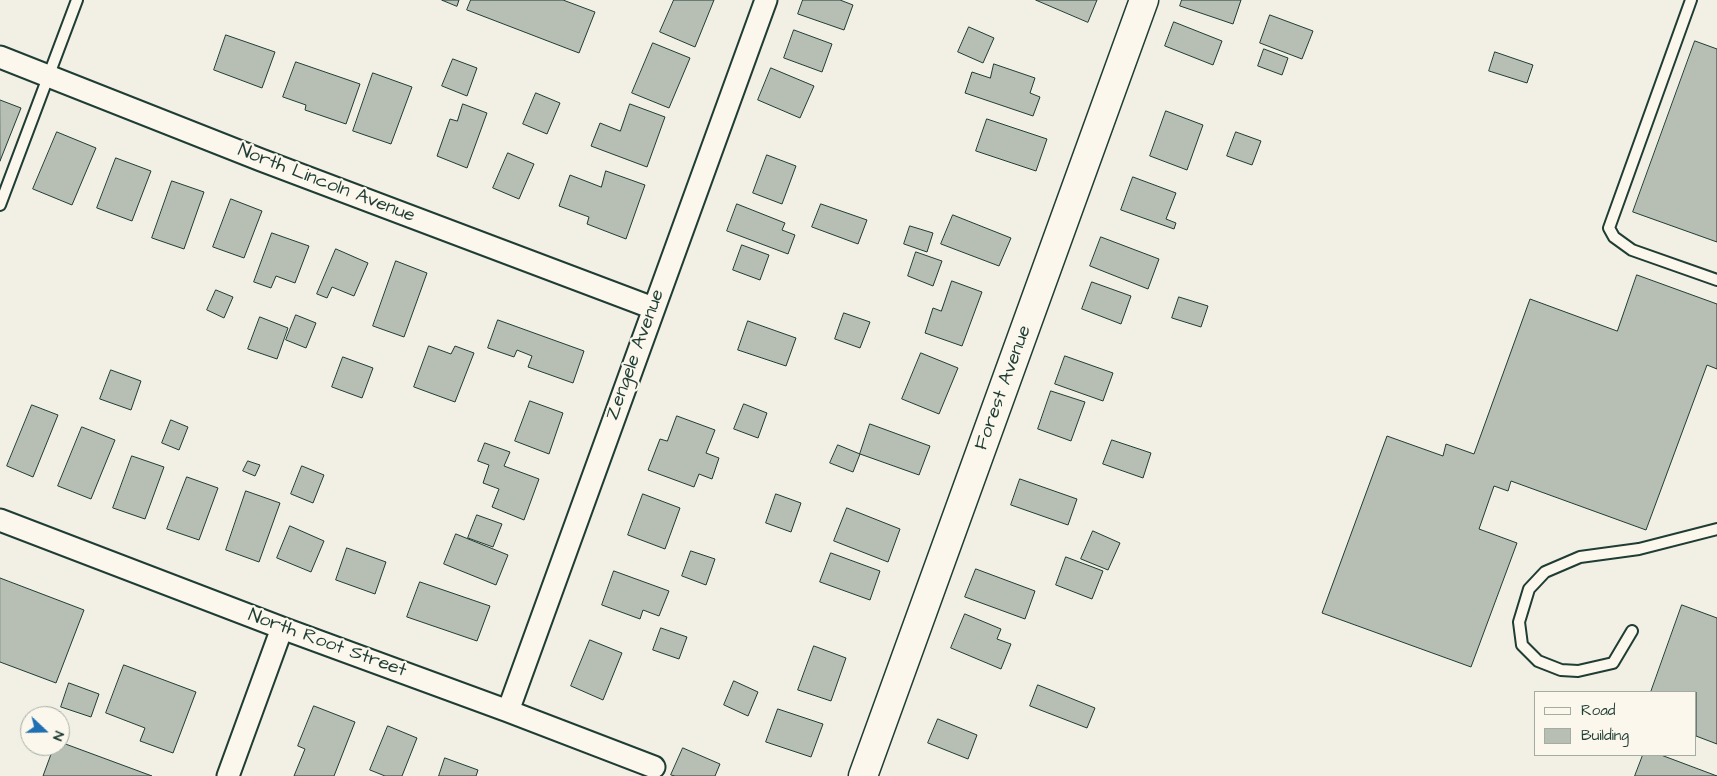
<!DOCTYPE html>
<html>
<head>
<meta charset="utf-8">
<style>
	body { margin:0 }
	#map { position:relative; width:1717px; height:776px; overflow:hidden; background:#f2f0e5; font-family:"Architects Daughter",sans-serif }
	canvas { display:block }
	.legend { position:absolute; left:1534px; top:691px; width:162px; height:65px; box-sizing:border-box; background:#fbf7ec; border:1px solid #a3ada2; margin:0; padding:6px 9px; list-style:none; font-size:15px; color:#1f3d34 }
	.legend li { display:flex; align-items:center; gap:10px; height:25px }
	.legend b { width:25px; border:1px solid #a3ada2 }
	.north { position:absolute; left:20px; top:706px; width:50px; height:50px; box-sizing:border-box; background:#fbf7ec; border:1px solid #a3ada2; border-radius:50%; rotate:111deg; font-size:14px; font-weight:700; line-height:20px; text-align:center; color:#1f3d34 }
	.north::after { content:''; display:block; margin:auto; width:18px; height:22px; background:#1f6fb2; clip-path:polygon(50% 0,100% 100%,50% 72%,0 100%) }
</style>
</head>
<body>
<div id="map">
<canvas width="1717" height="776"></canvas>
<ul class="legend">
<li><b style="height:6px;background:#fbf7ec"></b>Road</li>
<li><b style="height:14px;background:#b7beb3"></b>Building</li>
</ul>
<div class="north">N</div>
</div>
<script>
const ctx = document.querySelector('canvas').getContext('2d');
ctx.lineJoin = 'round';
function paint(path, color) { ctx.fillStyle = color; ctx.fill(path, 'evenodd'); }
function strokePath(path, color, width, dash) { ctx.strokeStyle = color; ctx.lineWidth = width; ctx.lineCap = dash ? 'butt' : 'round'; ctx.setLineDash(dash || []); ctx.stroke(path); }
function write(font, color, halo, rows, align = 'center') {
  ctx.font = font + ' "Architects Daughter",sans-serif'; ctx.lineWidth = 4.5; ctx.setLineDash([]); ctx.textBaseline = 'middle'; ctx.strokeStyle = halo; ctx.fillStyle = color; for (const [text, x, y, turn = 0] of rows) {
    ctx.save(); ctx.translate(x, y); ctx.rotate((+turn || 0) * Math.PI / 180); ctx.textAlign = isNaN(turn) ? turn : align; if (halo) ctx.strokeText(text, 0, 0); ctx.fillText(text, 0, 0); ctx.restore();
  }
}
const building = new Path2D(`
	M 442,0 L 459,0 L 457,6 Z
	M 471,0 L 563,0 L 595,12 L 579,53 L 467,10 Z
	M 674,0 L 714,0 L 695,47 L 660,32 Z
	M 803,0 L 840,0 L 853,5 L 844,30 L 798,14 Z
	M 1036,0 L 1097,0 L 1088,22 Z
	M 1182,0 L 1241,0 L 1233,24 L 1180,6 Z
	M 1270,15 L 1313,31 L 1302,59 L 1260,43 Z
	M 1174,22 L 1222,41 L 1213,65 L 1165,46 Z
	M 969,27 L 994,38 L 983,63 L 958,52 Z
	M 794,30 L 832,44 L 822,72 L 784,58 Z
	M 226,35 L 275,52 L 262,88 L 214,70 Z
	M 1695,41 L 1717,49 L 1717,242 L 1633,212 Z
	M 653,43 L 690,58 L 669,108 L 632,93 Z
	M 1264,49 L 1288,58 L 1282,75 L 1258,66 Z
	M 1495,52 L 1533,65 L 1527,83 L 1489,71 Z
	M 453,59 L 477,68 L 467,96 L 442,86 Z
	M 296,62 L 360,84 L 346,124 L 305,110 L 306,105 L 283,97 Z
	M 994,64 L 1035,78 L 1030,93 L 1040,97 L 1033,116 L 965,93 L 972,72 L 990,78 Z
	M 771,68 L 814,86 L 800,118 L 758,100 Z
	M 373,73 L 412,87 L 391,144 L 353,131 Z
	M 536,93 L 560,103 L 547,134 L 523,124 Z
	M 0,100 L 21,108 L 0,161 Z
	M 463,104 L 487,113 L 467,168 L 437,156 L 450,119 L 457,121 Z
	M 630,104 L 665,117 L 647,167 L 591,146 L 600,123 L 620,131 Z
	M 1166,111 L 1203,125 L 1187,170 L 1150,156 Z
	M 987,119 L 1047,139 L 1036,171 L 976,151 Z
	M 57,132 L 96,148 L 72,205 L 33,189 Z
	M 1236,132 L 1261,141 L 1252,165 L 1227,156 Z
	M 508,153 L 534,164 L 519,199 L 493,188 Z
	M 767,155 L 796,166 L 782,204 L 753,193 Z
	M 116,158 L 151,171 L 132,221 L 97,208 Z
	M 606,171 L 645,185 L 626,239 L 587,224 L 589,217 L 559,206 L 570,175 L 601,187 Z
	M 1133,177 L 1176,193 L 1166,219 L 1176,223 L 1174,229 L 1121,210 Z
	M 172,181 L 204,192 L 184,249 L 152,238 Z
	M 231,199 L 262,211 L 244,258 L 213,247 Z
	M 737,204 L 785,223 L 782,230 L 795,235 L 788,254 L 727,231 Z
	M 821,204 L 867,220 L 858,244 L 812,227 Z
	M 953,215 L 1011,238 L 999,266 L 941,244 Z
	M 910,226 L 933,233 L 927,252 L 904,244 Z
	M 272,233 L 309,246 L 295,283 L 276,276 L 271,288 L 254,282 Z
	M 1101,237 L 1159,259 L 1148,289 L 1090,266 Z
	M 742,245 L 769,255 L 760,280 L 733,270 Z
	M 336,249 L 368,263 L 354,296 L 332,287 L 327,298 L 317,294 Z
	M 916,252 L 942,261 L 933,286 L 908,276 Z
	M 396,261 L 427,273 L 404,337 L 373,326 Z
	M 1637,275 L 1717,304 L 1717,369 L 1707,365 L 1646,530 L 1511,481 L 1508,491 L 1494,486 L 1479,529 L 1517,543 L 1471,667 L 1322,613 L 1387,436 L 1443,456 L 1446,444 L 1474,454 L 1530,299 L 1617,331 Z
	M 952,281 L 982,292 L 962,346 L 925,333 L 933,308 L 941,311 Z
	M 1092,282 L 1131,296 L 1121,324 L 1082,309 Z
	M 216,290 L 233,297 L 224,318 L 207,310 Z
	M 1179,297 L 1208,306 L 1201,327 L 1172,318 Z
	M 844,313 L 870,322 L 860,348 L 835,339 Z
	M 296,315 L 316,323 L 306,348 L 286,340 Z
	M 260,317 L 288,328 L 277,359 L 248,349 Z
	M 498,320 L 584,351 L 573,383 L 528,367 L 532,356 L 517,350 L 514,357 L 488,348 Z
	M 748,321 L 796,338 L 786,366 L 738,350 Z
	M 429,346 L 451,354 L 455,346 L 474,353 L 455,402 L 414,387 Z
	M 921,353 L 958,368 L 939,414 L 902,399 Z
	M 1065,356 L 1113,373 L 1103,401 L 1055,384 Z
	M 343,357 L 373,368 L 362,398 L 332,387 Z
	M 111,370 L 141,381 L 131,410 L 100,399 Z
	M 1051,391 L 1085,402 L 1071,441 L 1038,429 Z
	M 530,401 L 563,413 L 549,454 L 515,441 Z
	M 744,404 L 767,413 L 758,438 L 734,429 Z
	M 32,405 L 58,415 L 33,477 L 7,466 Z
	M 677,416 L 715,430 L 706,453 L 719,458 L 712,479 L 699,474 L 694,487 L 648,470 L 660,439 L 667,441 Z
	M 171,420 L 188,427 L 179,450 L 162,443 Z
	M 870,424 L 930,446 L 919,475 L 860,454 Z
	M 82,427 L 115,440 L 91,499 L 58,486 Z
	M 1112,440 L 1151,453 L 1143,478 L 1103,464 Z
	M 485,443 L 510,452 L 504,466 L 539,479 L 524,520 L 492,507 L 499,489 L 483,483 L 489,465 L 478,461 Z
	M 838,445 L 860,454 L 853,472 L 830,463 Z
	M 132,456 L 164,467 L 145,519 L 113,508 Z
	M 248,461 L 260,465 L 255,476 L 243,471 Z
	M 302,466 L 324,475 L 313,503 L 291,494 Z
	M 187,477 L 218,488 L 199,540 L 167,529 Z
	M 1020,479 L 1077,499 L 1068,525 L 1011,505 Z
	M 246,491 L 280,503 L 259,562 L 226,550 Z
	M 643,494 L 680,508 L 665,549 L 628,535 Z
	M 776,494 L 801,503 L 791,532 L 766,523 Z
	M 847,508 L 900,529 L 888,562 L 834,541 Z
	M 477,515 L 502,524 L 493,547 L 468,538 Z
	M 290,526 L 324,541 L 311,572 L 277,558 Z
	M 1093,531 L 1120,543 L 1108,570 L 1081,559 Z
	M 456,534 L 508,555 L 496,585 L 444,564 Z
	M 347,548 L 386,562 L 375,594 L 336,580 Z
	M 691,551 L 715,559 L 706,585 L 682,576 Z
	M 831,553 L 880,571 L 870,600 L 820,582 Z
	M 1066,557 L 1103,571 L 1092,599 L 1056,585 Z
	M 976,569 L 1035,591 L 1025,619 L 965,597 Z
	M 614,571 L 669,591 L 659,616 L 643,610 L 640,619 L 602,605 Z
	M 0,578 L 84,610 L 56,683 L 0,662 Z
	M 420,582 L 490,606 L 477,641 L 407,617 Z
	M 1682,605 L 1717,618 L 1717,744 L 1696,736 L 1696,692 L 1651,692 Z
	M 965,614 L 1001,629 L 997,639 L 1011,644 L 1001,669 L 951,648 Z
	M 661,628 L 687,637 L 679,659 L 653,650 Z
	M 590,640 L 622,653 L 603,700 L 571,686 Z
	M 814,646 L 846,658 L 831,701 L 798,690 Z
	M 124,665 L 196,692 L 173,753 L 140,741 L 145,728 L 106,713 Z
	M 734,681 L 758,692 L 748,716 L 724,705 Z
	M 69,683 L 99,694 L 91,717 L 61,707 Z
	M 1038,685 L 1095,708 L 1087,728 L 1030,706 Z
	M 314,706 L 355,722 L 334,776 L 294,776 L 305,749 L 298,746 Z
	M 778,709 L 823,724 L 811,757 L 766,742 Z
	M 938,719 L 977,735 L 968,759 L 928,743 Z
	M 388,726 L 417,738 L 402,776 L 385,776 L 370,770 Z
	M 60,742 L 152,776 L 43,776 L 54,746 L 60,746 Z
	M 683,748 L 720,764 L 715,776 L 675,776 L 671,775 Z
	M 1643,755 L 1661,755 L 1717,776 L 1635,776 Z
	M 445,758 L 478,770 L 476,776 L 439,776 Z`);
paint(building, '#b7beb3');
strokePath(building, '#1f3d34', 1);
const lane = new Path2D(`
	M 1691,0 L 1609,228 L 1614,237 L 1632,250 L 1717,280
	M 0,205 L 77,0
	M 1632,631 L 1613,663 L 1578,671 L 1561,670 L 1538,661 L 1522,645 L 1519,622 L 1529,589 L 1545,572 L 1580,557 L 1639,549 L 1717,529`);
const street = new Path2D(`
	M 0,57 L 261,160 L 653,308
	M 0,520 L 282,628 L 508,711 L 654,767
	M 508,711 L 766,0
	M 228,776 L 282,628`);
const secondary = new Path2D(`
	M 863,776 L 1144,0`);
strokePath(lane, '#1f3d34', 14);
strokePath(street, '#1f3d34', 25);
strokePath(secondary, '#1f3d34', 31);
strokePath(lane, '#fbf7ec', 10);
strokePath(street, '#fbf7ec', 21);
strokePath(secondary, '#fbf7ec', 28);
write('19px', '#1f3d34', '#fbf7ec', [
	["North Lincoln Avenue",326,184,21],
	["Zengele Avenue",636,355,-70],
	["Forest Avenue",1004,388,-70],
	["North Root Street",327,644,20]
]);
</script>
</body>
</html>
